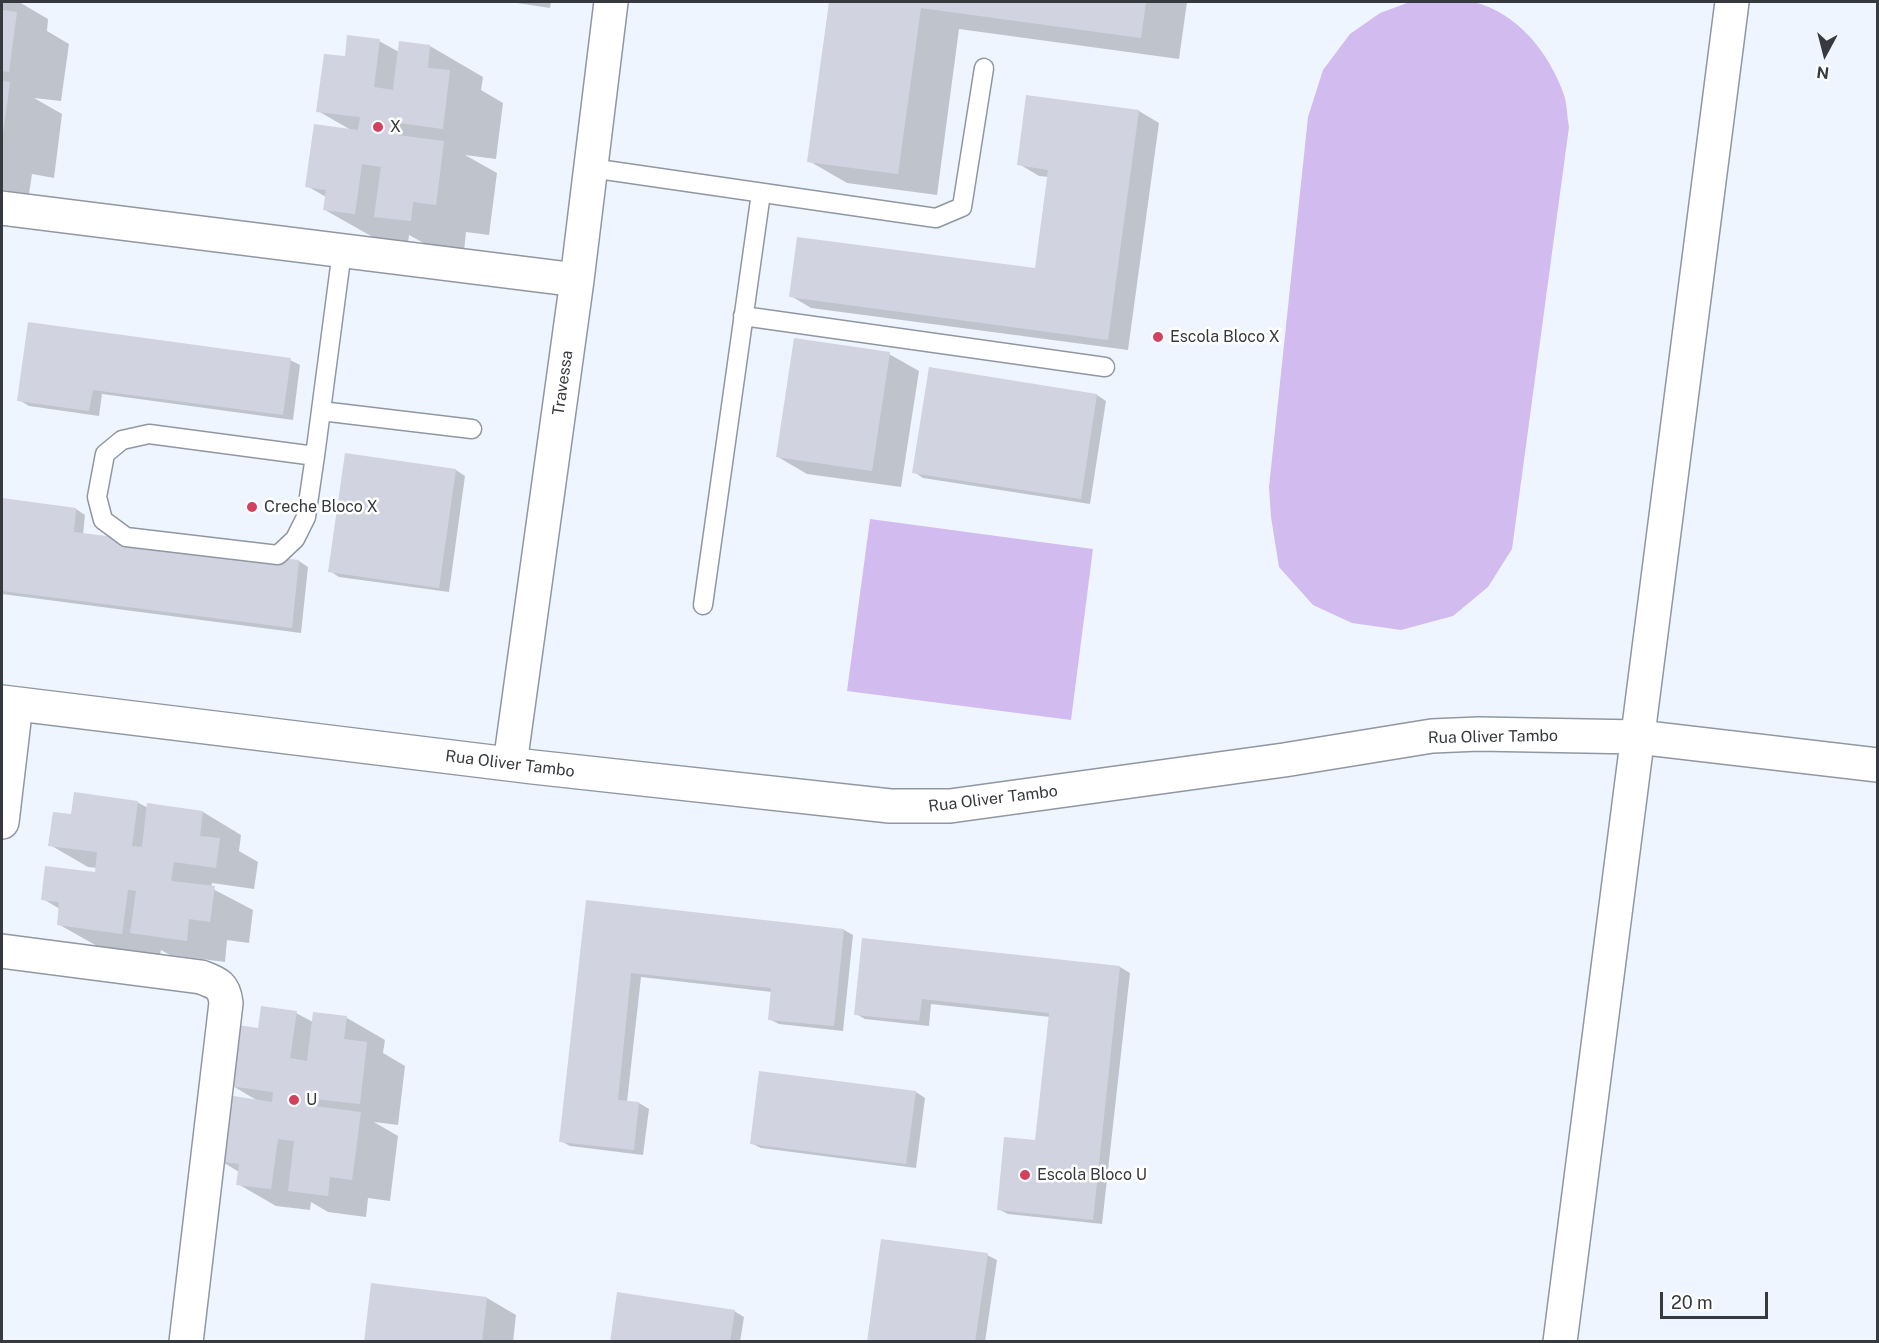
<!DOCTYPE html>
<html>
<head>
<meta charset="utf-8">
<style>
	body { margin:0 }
	#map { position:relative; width:1879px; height:1343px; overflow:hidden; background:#eff5ff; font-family:"Public Sans",sans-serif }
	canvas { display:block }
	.frame { position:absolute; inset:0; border:3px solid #36393d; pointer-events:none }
	.north { position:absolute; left:1795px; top:24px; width:60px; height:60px; -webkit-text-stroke:4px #fff; paint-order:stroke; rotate:187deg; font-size:16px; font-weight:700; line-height:24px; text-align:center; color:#36393d }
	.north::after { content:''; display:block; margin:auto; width:21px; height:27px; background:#36393d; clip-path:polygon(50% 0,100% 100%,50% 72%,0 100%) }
	.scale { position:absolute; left:1660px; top:1292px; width:108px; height:27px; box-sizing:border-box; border:3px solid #36393d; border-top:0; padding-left:8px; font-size:18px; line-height:21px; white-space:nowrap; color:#36393d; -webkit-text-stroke:4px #fff; paint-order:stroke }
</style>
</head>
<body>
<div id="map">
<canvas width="1879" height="1343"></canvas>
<div class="frame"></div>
<div class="north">N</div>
<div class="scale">20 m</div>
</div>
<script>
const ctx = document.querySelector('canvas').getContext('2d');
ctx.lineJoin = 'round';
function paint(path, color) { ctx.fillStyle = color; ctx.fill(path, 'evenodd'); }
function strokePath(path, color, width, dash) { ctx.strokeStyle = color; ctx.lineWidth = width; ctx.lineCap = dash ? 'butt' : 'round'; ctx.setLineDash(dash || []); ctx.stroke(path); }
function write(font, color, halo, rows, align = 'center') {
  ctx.font = font + ' "Public Sans",sans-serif'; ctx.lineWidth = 5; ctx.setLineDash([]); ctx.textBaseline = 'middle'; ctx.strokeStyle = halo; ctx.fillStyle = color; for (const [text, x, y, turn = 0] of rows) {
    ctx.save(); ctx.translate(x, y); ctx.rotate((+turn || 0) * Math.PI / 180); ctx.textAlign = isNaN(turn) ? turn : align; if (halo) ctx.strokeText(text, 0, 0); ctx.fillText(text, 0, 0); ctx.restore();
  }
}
paint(new Path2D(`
	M 1410,2 C 1426,1 1461,0 1474,2 C 1518,13 1550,54 1564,95 C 1567,104 1567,116 1569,127 L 1512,549 L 1488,587 L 1453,616 L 1401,630 L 1352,623 L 1313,605 L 1279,567 L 1271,517 L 1269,487 L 1308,117 L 1323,70 L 1350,34 L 1380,13 Z
	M 870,519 L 1093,549 L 1071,720 L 847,691 Z`), '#d1bbef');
paint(new Path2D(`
	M 2,2 L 19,2 L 48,19 L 47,31 L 69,44 L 61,101 L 34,98 L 62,114 L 54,178 L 32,174 L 29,194 L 2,190 Z
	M 510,2 L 551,2 L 550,8 Z
	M 831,2 L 1187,2 L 1179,59 L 959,29 L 937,195 L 847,183 L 809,161 Z
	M 379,41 L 399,52 L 401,43 L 430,46 L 483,77 L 481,90 L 503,103 L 496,159 L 465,155 L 497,173 L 489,235 L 466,232 L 464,251 L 429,246 L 409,235 L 408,244 L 378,240 L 325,210 L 326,197 L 307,186 L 351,130 L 318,111 L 346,58 Z
	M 1028,96 L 1139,111 L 1159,123 L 1128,350 L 811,308 L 791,296 L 1036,270 L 1049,177 L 1039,176 L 1019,164 Z
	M 889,354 L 919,371 L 901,487 L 807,474 L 778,457 Z
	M 290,360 L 300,365 L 293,420 L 102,394 L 99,416 L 29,406 L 19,400 Z
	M 930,369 L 1097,395 L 1106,401 L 1090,504 L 923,478 L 914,472 Z
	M 456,470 L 465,476 L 449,592 L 339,577 L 330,571 Z
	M 3,500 L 76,509 L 85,515 L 83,535 L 299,561 L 308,567 L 301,633 L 2,594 L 2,514 Z
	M 137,802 L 148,808 L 203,812 L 241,835 L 239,851 L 258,862 L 254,889 L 212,883 L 211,888 L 253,910 L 249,943 L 227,940 L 225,962 L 170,955 L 161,950 L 160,955 L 97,946 L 58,924 L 60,909 L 43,899 L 96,873 L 97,868 L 88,867 L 50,845 L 73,816 Z
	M 587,902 L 844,930 L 853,935 L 843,1031 L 779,1024 L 769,1019 L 772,992 L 641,977 L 627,1102 L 639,1103 L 649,1109 L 643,1155 L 570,1146 L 561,1141 Z
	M 864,940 L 1120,967 L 1130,973 L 1102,1224 L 1008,1214 L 998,1209 L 1037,1141 L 1050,1017 L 931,1004 L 929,1026 L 865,1019 L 856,1014 Z
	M 296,1013 L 313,1022 L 314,1014 L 347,1018 L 385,1040 L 383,1053 L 405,1066 L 398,1125 L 374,1122 L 398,1136 L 390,1201 L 368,1198 L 366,1217 L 328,1212 L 311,1202 L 310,1210 L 276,1206 L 238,1184 L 239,1172 L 221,1161 L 258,1101 L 231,1085 L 259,1029 Z
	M 916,1092 L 925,1098 L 916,1168 L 761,1148 L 751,1143 Z
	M 987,1255 L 997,1260 L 985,1342 L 868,1342 Z
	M 487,1298 L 516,1315 L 513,1342 L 366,1342 Z
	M 734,1311 L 744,1317 L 740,1342 L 611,1342 Z`), '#0003');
paint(new Path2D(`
	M 829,2 L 1146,2 L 1141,38 L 921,8 L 898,174 L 807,162 Z
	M 2,10 L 17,12 L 9,72 L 2,71 Z
	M 347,35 L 380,39 L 374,87 L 393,90 L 399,41 L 430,45 L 428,68 L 450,70 L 443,129 L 399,123 L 397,135 L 444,141 L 436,205 L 413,202 L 411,221 L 374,217 L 381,167 L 362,164 L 355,214 L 323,210 L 326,190 L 305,187 L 314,124 L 358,130 L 360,117 L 316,112 L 324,54 L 345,56 Z
	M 2,81 L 10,82 L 3,133 L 2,133 Z
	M 1026,95 L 1139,110 L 1108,340 L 789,297 L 797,237 L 1035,268 L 1048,170 L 1017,165 Z
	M 28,322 L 291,358 L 283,415 L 93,390 L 89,411 L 17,401 Z
	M 794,338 L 890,352 L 872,471 L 776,457 Z
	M 929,367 L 1097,394 L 1081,499 L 912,473 Z
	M 345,453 L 456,469 L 439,588 L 328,572 Z
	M 2,498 L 76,508 L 74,532 L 299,560 L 292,628 L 2,591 Z
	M 74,792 L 138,801 L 132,846 L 142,847 L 147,803 L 203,811 L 200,836 L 220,838 L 216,868 L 174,862 L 171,881 L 215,886 L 210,922 L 189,919 L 187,941 L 130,933 L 136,891 L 128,890 L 122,934 L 57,925 L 59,902 L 41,900 L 45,866 L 95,872 L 97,852 L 48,846 L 53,812 L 71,814 Z
	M 586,900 L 844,929 L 834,1026 L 768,1020 L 771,988 L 631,973 L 618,1100 L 639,1102 L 634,1150 L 559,1142 Z
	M 862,938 L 1120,966 L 1093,1220 L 997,1210 L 1004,1137 L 1035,1140 L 1049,1013 L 922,999 L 919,1021 L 854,1015 Z
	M 261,1006 L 297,1011 L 290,1058 L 307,1061 L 313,1012 L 347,1016 L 344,1039 L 367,1042 L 360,1104 L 315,1099 L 314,1106 L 361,1112 L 352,1180 L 330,1177 L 328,1196 L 288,1191 L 294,1141 L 278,1139 L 271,1189 L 236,1185 L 239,1164 L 219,1161 L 227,1095 L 272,1102 L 273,1092 L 229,1086 L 238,1025 L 258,1028 Z
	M 759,1071 L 916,1091 L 906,1164 L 750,1144 Z
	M 881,1239 L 988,1253 L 975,1342 L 867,1342 Z
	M 371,1283 L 487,1297 L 482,1342 L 364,1342 Z
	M 617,1292 L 735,1310 L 730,1342 L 610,1342 Z`), '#d2d3e0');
const lane = new Path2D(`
	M 591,168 L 936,218 L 962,207 L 984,68
	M 743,316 L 1105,367
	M 321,411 L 472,429
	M 149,434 L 315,456 L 306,517 L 295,539 L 278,555 L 126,537 L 103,520 L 97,497 L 105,454 L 122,440 Z
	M 315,456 L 342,251
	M 703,605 L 761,193`);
const street = new Path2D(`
	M 2,208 L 577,280
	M 2,702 L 533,767 L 890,806 L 950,806 L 1284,760 L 1432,736 L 1479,734 L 1638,737 L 1878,765
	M 510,764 L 577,280 L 611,2
	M 2,822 L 16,704
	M 2,951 L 201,977 C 217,983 224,985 226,1003 L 186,1342
	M 1560,1342 L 1732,2`);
strokePath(lane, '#9097a2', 21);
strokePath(street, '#9097a2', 36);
strokePath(lane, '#fff', 18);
strokePath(street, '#fff', 33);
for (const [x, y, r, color] of [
	[378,127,6,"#d2425e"],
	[1158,337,6,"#d2425e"],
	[252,507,6,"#d2425e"],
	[294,1100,6,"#d2425e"],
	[1025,1175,6,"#d2425e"]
]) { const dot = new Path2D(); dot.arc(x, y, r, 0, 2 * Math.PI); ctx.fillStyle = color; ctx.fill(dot); strokePath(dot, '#fff', 2); }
write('16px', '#36393d', '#fff', [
	["X",390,127],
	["Escola Bloco X",1170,337],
	["Creche Bloco X",264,507],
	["U",306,1100],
	["Escola Bloco U",1037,1175]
], 'left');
write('16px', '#36393d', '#fff', [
	["Travessa",563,383,-82],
	["Rua Oliver Tambo",1493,737,-1],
	["Rua Oliver Tambo",510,764,7],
	["Rua Oliver Tambo",993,799,-7]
]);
</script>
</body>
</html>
